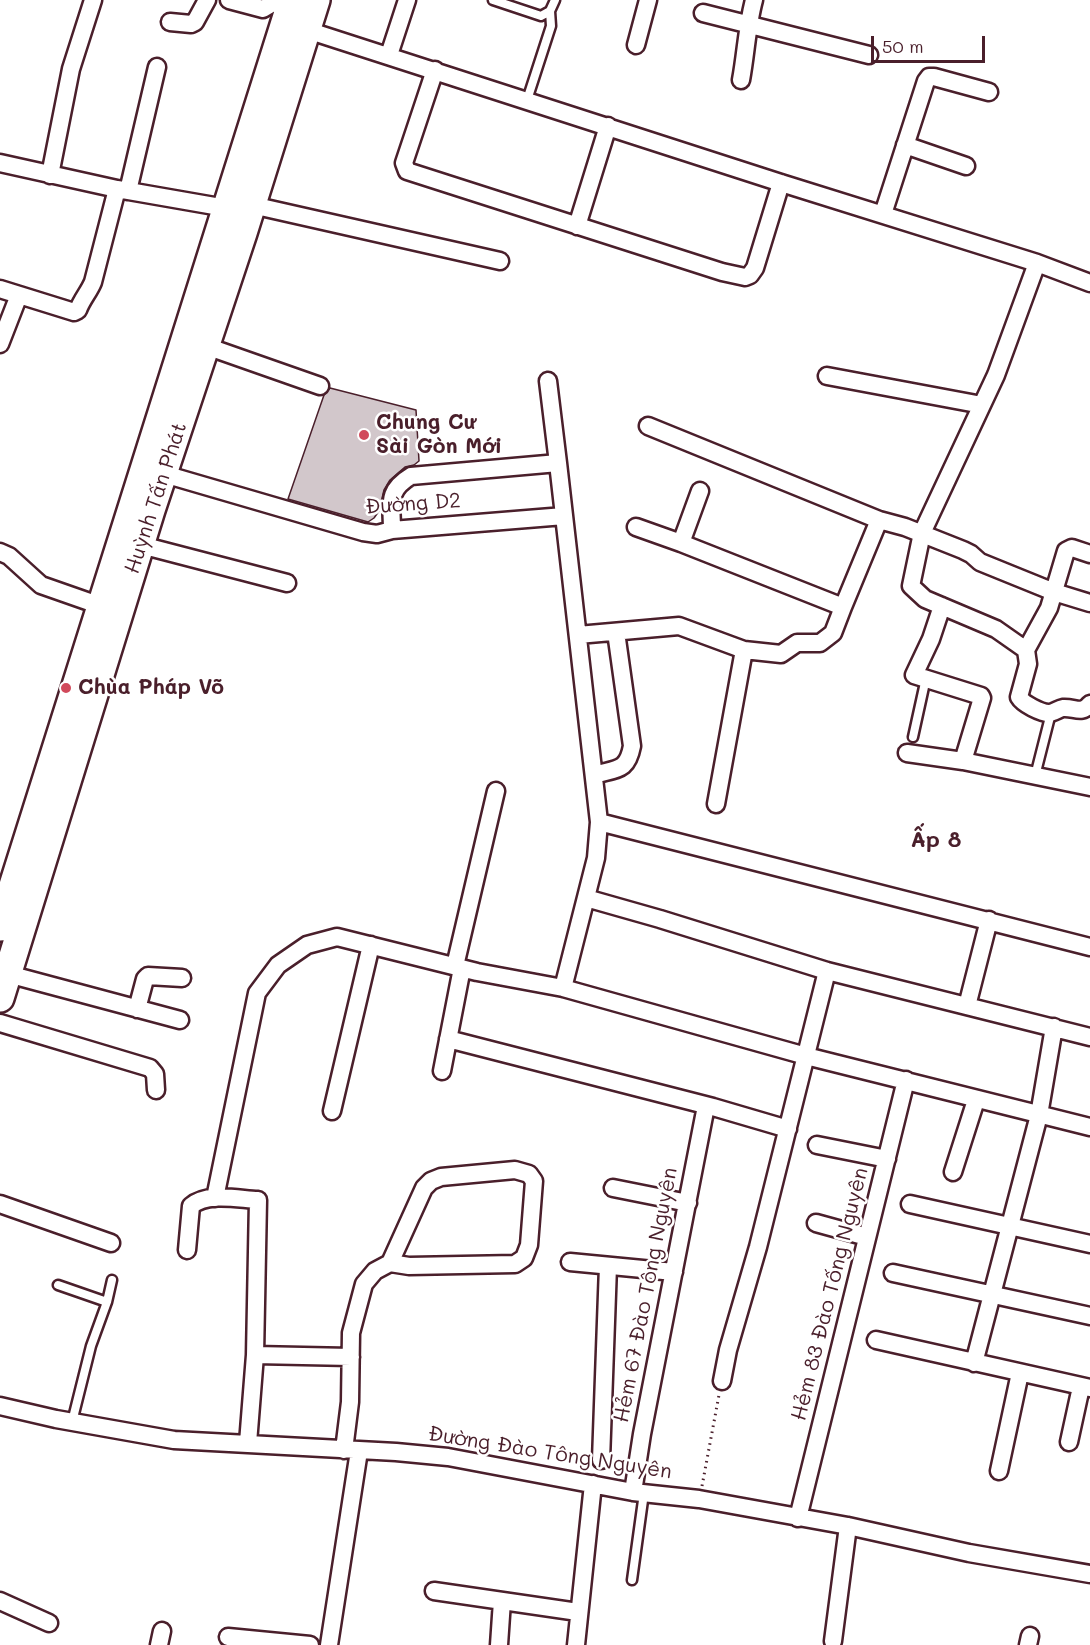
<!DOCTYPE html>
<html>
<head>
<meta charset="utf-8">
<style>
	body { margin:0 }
	#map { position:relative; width:1090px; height:1645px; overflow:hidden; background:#fff; font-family:Mali,sans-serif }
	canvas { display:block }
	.scale { position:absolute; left:871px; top:36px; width:114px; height:27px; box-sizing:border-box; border:3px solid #4a1f2b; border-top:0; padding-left:8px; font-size:18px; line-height:21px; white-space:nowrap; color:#4a1f2b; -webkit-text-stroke:4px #fff; paint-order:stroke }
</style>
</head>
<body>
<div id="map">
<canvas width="1090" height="1645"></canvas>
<div class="scale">50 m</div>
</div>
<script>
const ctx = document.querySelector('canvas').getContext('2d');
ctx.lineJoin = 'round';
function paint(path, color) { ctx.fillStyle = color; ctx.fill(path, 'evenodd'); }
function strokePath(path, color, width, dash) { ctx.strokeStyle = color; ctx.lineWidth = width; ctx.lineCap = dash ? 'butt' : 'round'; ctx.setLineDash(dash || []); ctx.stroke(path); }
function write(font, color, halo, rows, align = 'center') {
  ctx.font = font + ' Mali,sans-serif'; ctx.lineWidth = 5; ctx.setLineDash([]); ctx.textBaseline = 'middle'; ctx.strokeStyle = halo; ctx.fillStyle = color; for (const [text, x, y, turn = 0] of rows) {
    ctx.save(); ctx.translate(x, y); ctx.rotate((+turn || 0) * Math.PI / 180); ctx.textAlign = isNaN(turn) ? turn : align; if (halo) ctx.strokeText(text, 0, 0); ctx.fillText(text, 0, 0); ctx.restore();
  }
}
const building = new Path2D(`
	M 330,388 L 416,410 L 419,461 L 414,465 L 405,467 L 390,480 L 384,490 L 379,511 L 374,518 L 368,522 L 288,499 L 324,395 Z`);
paint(building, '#d2c7cb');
strokePath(building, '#4a1f2b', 1.5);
const lane = new Path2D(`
	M 493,0 L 541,16 L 550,11 L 555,0
	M 527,100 L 551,26 L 550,11
	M 913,737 L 926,678
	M 1035,776 L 1051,713
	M 58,1285 L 107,1302
	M 72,1422 L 91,1346 L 107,1302 L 112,1280
	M 632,1580 L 644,1493`);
const street = new Path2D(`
	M 229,0 L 263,9 L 273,3 L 289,8
	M 703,13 L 869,55
	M 170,22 L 191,24 L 195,22 L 207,0
	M 307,30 L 781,183 L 1037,263 L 1090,283
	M 636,45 L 648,0
	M 389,55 L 407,0
	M 435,70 L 404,163 L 407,171 L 722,272 L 745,277 L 750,275 L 755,268 L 781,183
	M 741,80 C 746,53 747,26 754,0
	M 905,145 L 966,166
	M 0,163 L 117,189 L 226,208
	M 50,175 L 71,69 L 93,0
	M 128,191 L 157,67
	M 252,205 L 500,261
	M 883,214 L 926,81 L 929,77 L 934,77 L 989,92
	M 577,226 L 608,126
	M 1037,263 L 996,375 L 922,533 L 911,586 L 925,599 L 996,629 L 1026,650 L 1028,664 L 1019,697 C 1023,704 1041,713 1049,713 C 1054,713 1058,709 1063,708 C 1075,707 1081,715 1090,704
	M 0,289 L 74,312 L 78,310 C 82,299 89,292 93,282 L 117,189
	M 0,344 L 19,295
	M 206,346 L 320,386
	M 827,376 L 982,405
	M 548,381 L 558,463
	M 648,426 L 879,520 L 905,527 L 963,550 L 971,554 L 980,562 L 1054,592 L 1090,603
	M 164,474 L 363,532 L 377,534 L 392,530 L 564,516
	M 700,491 L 681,543 L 843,607 L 879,520
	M 636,527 L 681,543
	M 392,530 C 392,504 386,491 411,476 L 558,463 L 599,822 L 596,858 L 563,988
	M 141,545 L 287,583
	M 0,552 L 9,556 L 41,585 L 101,606
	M 942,606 L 931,639 L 914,675 L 981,696 L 982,698 L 963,761
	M 578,635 L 679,626 L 744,650 L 716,804
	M 744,650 L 781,654 L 797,643 L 820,643 L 833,633 L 843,607
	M 1026,650 L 1049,608 L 1066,551 L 1072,548 L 1090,554
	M 907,753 L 963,761 L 1090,787
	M 594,775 C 617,768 627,772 632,746 L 616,632
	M 599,822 L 1090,947
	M 586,898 L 660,919 L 827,971 L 1090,1037
	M 455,966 L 496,791
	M 8,974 L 180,1020
	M 967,1006 L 989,920
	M 137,1009 L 145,979 L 148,976 L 182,978
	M 0,1023 L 150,1068 L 155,1074 L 156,1090
	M 448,1039 L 713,1107 L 788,1129
	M 442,1071 L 462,968
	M 332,1111 L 371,945
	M 817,1145 L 887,1159
	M 953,1172 L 976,1100
	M 613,1188 L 688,1203
	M 215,1198 L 257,993 L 278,965 L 307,945 L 337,937 L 477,972 L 563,988 L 806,1056 L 1090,1127
	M 0,1204 L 111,1243
	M 910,1204 L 1090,1244
	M 816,1223 L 867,1237
	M 187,1250 L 191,1206 C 208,1192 237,1199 258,1200 L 255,1355 L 248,1443
	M 570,1262 L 674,1272
	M 893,1273 L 1090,1316
	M 876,1340 L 1090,1388
	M 255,1355 L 351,1357
	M 974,1363 L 1039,1115 L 1054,1027
	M 722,1381 L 728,1350 L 758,1247 L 827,971
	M 0,1406 L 56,1419 L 174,1440 L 396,1452 L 448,1457 L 633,1492 L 699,1499 L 848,1526 L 969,1553 L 1090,1574
	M 1069,1442 L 1081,1387
	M 344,1450 L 350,1402 L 351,1333 L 364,1284 L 375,1271 L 390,1263 L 409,1266 L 515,1264 L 524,1258 L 529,1245 L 534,1181 L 529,1174 L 515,1170 L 441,1177 L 431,1181 L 424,1188 L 390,1263
	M 601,1460 L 608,1266
	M 999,1471 L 1020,1373
	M 633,1492 L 642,1434 L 706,1106
	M 798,1518 L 906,1080
	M 434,1591 L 578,1612
	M 0,1601 L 49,1623
	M 228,1637 L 310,1645
	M 833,1641 L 848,1526
	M 159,1645 L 162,1631
	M 329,1645 L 359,1451
	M 499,1645 L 502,1601
	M 576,1645 L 593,1484
	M 1028,1645 L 1030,1636`);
const primary = new Path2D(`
	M 0,927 L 292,0
	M 0,998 L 151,510 L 243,233 L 316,0`);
strokePath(lane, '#4a1f2b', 13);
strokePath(street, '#4a1f2b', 21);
strokePath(primary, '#4a1f2b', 32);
strokePath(new Path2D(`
	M 702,1486 L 719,1395`), '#4a1f2b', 3, [1.5, 4.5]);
strokePath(lane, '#fff', 8);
strokePath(street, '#fff', 16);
strokePath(primary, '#fff', 27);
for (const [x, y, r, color] of [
	[364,435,6,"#d1495b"],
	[66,688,6,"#d1495b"]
]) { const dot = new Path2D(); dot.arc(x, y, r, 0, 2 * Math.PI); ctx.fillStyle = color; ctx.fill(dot); strokePath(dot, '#fff', 2); }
write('bold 21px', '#4a1f2b', '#fff', [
	["Chung Cư",376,423],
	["Sài Gòn Mới",376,447],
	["Chùa Pháp Võ",78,688]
], 'left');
write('21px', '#4a1f2b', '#fff', [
	["Huỳnh Tấn Phát",156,498,-72],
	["Đường D2",413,504,-4],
	["Hẻm 83 Đào Tống Nguyên",830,1294,-76],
	["Hẻm 67 Đào Tông Nguyên",646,1295,-79],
	["Đường Đào Tông Nguyên",550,1453,9]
]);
write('bold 22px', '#4a1f2b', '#fff', [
	["Ấp 8",936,840]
]);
</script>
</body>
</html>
